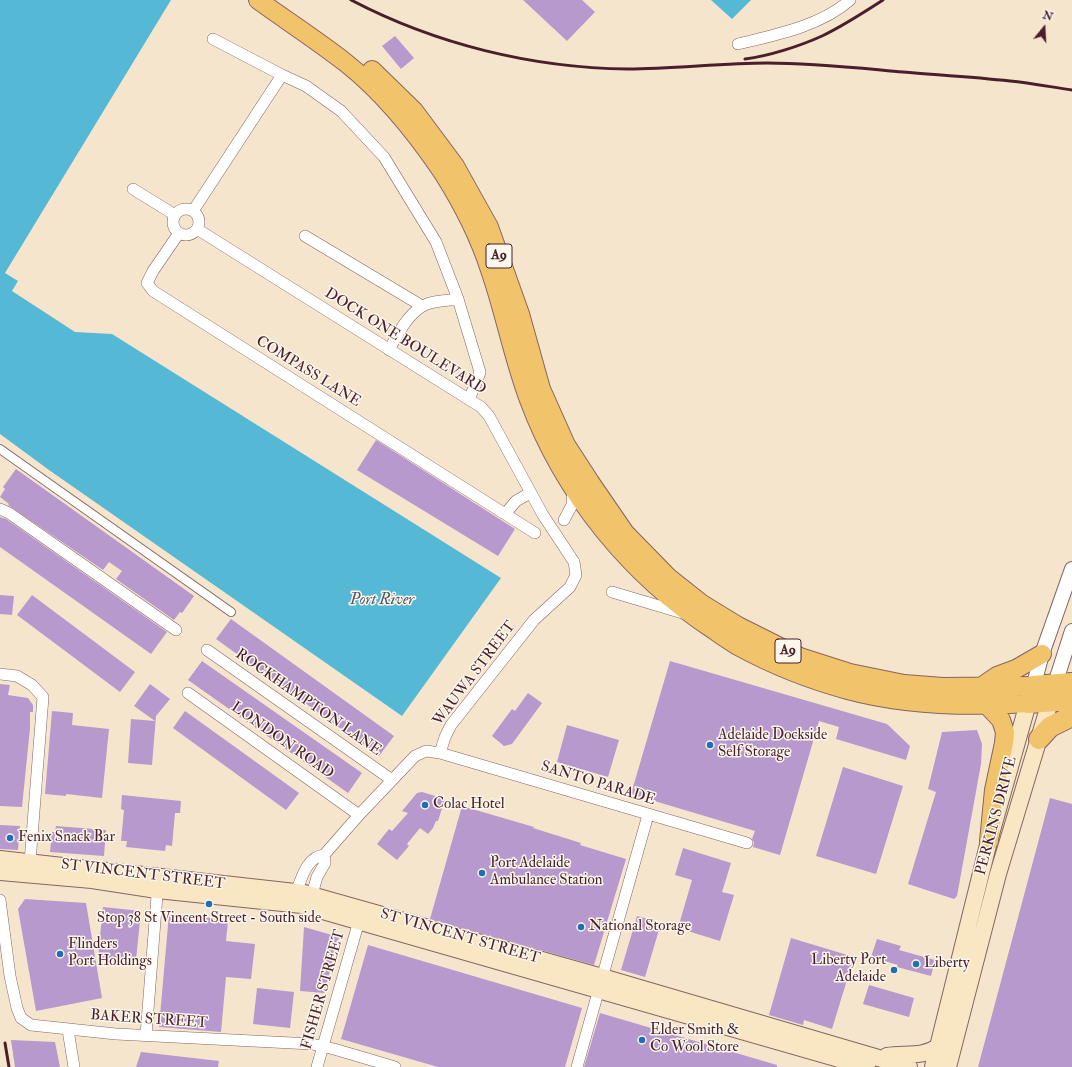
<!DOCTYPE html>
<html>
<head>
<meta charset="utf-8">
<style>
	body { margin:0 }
	#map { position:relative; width:1072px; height:1067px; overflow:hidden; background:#f6e5cd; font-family:"IM FELL Double Pica",serif }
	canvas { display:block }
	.north { position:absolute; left:1024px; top:8px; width:40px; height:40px; -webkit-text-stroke:3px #fbf7ec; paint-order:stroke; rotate:18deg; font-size:11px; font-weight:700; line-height:16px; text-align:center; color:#4a1f2b }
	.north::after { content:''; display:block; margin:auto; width:14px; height:18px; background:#4a1f2b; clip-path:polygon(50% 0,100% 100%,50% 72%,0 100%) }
</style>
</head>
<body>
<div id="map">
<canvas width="1072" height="1067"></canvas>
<div class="north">N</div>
</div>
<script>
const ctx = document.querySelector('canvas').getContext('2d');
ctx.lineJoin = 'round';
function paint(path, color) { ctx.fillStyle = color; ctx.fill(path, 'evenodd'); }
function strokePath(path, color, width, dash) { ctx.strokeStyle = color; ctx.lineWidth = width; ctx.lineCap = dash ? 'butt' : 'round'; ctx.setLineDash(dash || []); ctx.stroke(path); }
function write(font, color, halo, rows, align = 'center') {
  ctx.font = font + ' "IM FELL Double Pica",serif'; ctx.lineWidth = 3; ctx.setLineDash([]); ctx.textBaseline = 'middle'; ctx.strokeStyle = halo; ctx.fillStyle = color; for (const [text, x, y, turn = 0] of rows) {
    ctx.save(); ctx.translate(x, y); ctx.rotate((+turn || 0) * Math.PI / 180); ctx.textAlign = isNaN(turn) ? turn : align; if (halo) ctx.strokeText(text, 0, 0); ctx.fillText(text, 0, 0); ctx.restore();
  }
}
paint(new Path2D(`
	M 0,0 L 171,0 L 5,273 L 18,281 L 12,291 L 75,332 L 112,334 L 501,578 L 402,716 L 49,470 L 0,434 Z
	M 711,0 L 751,0 L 732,19 Z`), '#55b8d4');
paint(new Path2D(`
	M 523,0 L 582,0 L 595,12 L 567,41 Z
	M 395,36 L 414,58 L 401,69 L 382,46 Z
	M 376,440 L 515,529 L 498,556 L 357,470 Z
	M 16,469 L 194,596 L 182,613 L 180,612 L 174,620 L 116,579 L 122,571 L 109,562 L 103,570 L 8,505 L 9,504 L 0,497 L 5,489 L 3,487 Z
	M 0,517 L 6,519 L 167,632 L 151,654 L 0,547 Z
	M 0,595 L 14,596 L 12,615 L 0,614 Z
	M 32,595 L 135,672 L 120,692 L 17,615 Z
	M 231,619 L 394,736 L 379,756 L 216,639 Z
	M 202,661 L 362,773 L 348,793 L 188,680 Z
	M 670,661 L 887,724 L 910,746 L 906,760 L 836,739 L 839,727 L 819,721 L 780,855 L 753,847 L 754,842 L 752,839 L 755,831 L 631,794 Z
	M 0,684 L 10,685 L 8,695 L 28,698 L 33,705 L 33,712 L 30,712 L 30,728 L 22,807 L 0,806 Z
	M 150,684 L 170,699 L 156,716 L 152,765 L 128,763 L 131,719 L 155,721 L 134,706 Z
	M 528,693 L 542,703 L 512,744 L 504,746 L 492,736 L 512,709 L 515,711 Z
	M 52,711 L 73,713 L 72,725 L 109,729 L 102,798 L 66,794 L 66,796 L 45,794 Z
	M 185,711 L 299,793 L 286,810 L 173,728 Z
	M 567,725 L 619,740 L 608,777 L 557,762 Z
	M 977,730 L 982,744 L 981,764 L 957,896 L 954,899 L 908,884 L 936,792 L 928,789 L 942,732 Z
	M 843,767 L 903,786 L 876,874 L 816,856 Z
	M 422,792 L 445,799 L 438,821 L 436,821 L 433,828 L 428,834 L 420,828 L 407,844 L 409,846 L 397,860 L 377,844 L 389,829 L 392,831 L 408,813 L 402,811 L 417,793 Z
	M 122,795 L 181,801 L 180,813 L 175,813 L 172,846 L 166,845 L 165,851 L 126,847 L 127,841 L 121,841 L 124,810 L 121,809 Z
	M 1050,798 L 1072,804 L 1072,1067 L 978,1067 Z
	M 462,806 L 534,827 L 533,828 L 581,843 L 580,845 L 626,859 L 594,965 L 430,919 Z
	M 0,825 L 20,826 L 18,850 L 0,849 Z
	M 56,826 L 106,830 L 104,856 L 50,852 L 52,832 L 55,832 Z
	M 683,848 L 731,863 L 722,892 L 734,895 L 720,941 L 678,928 L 692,880 L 675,875 Z
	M 25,899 L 86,903 L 102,998 L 36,1011 L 18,909 Z
	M 103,907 L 141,911 L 136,960 L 98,957 Z
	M 169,914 L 212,918 L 212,920 L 228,921 L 226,941 L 255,944 L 251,979 L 226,977 L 221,1032 L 159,1027 Z
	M 637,916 L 661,923 L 645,977 L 621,970 Z
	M 304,927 L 339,937 L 324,993 L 300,991 Z
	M 791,938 L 854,957 L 832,1029 L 804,1020 L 803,1025 L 769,1015 Z
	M 877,939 L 901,946 L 899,950 L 935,960 L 931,976 L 897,967 L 898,965 L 871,957 Z
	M 368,945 L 582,1008 L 565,1067 L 438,1067 L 341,1039 Z
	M 869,985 L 914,998 L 909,1017 L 863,1004 Z
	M 257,988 L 294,992 L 290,1028 L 253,1024 Z
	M 600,1013 L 777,1065 L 777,1067 L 584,1067 Z
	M 11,1040 L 55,1042 L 60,1067 L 15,1067 Z
	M 141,1052 L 219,1061 L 218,1067 L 136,1067 Z`), '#b799ce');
const pedestrian = new Path2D(`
	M 0,449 L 231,612`);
const minor = new Path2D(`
	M 213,39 L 282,75 L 306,86 L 341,111 L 384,157 L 436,242 L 458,299 L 480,372 L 477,381 L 469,399
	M 738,44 C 775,35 821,26 850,0
	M 133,189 L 175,215
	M173 222a13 13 0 1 1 26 0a13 13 0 1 1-26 0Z
	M 193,211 L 282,75
	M 197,229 L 481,407 L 489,416 L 543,515 L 574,562 L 576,575 L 570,587 L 534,620 L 451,725 L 445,737 L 440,753
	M 179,233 L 153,271 L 147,283 L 153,291 L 535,533
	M 305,236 L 422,306
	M 389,350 C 398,334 406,317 421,307 C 431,300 447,301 458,299
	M 0,509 L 9,513 L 176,630
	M 505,514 L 516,501 L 530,493
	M 564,520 L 572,505 L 573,489
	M 612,592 L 686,614
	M 207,650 L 392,780
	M 0,674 L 17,676 L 32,685 L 43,697 L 30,862
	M 188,693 L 359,815
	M 304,893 L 298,887 C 303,874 308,857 324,855 L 359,815 L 415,756 L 426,751 L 440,753 L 747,843
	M 304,893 L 313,891 L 317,877 L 325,863 L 324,855
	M 0,900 L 10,976 L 17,1008 L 21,1018 L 31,1025 L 116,1034 L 312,1044 L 334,1049 L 395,1067
	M 68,1030 L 74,1067
	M 146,1035 L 158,883
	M 317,1067 L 359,921
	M 577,1067 L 648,815`);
const tertiary = new Path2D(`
	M 1055,684 L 1072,631
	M 1031,695 L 1042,654 L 1072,569`);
const secondary = new Path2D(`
	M 0,859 L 304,893 L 602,977 L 909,1067
	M 0,872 L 92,880 L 157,890 L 302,905 L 867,1067
	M 887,1056 C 905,1053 923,1058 939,1046
	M 933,1067 L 989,841 L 1028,703
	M 948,1067 L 998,874 L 1053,692`);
const trunk = new Path2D(`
	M 258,0 C 287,21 318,41 346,63 C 384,93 416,133 443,173 C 462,203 479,236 490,270 C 505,313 513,358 529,400 C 564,494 631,576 714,630 C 722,636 730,641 738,646 C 771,664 811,680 848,690 C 907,706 968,707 1028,703
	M 372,70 L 414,111 L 455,166 L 489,227 L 520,314 L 541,389 L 566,445 L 590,482 L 625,533 L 668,577 L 702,604 L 738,626 L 800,657 L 850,673 L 904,684 L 943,687 L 1033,686
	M 981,687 L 997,676 L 1016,669 L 1042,654
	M 987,705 L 1001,720 L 1005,732 L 1004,743 L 994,790 L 989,841`);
const motorway = new Path2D(`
	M 1033,686 L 1072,683
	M 1028,703 L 1072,700
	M 1039,739 L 1050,727 L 1072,716`);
strokePath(pedestrian, '#866464', 10);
strokePath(minor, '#866464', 12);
strokePath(tertiary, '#866464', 16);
strokePath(secondary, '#866464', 18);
strokePath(trunk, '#866464', 20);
strokePath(motorway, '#866464', 22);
strokePath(pedestrian, '#fff', 8);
strokePath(minor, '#fff', 11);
strokePath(tertiary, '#fff', 14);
strokePath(secondary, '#f9e7c3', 16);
strokePath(trunk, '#f1c36a', 18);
strokePath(motorway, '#f1c36a', 20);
strokePath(new Path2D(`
	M 351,0 C 435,44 532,68 628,69 C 674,69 721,63 767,63 C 813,63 858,68 903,72 C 939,75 975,77 1010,81 C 1031,83 1051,87 1072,90
	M 745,59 C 769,56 800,46 822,36 C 843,26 863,13 883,0
	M 5,1043 L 9,1067`), '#4a1f2b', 3);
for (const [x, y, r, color] of [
	[710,745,4,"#1f6fb2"],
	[425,805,4,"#1f6fb2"],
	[10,838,4,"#1f6fb2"],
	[482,873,4,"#1f6fb2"],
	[209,904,4,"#1f6fb2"],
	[581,927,4,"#1f6fb2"],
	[60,954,4,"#1f6fb2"],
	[916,964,4,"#1f6fb2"],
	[894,970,4,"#1f6fb2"],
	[642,1040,4,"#1f6fb2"]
]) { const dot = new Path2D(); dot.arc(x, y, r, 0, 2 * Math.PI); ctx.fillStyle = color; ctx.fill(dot); strokePath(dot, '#fbf7ec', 1.5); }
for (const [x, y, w] of [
	[499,256,26],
	[788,651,26]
]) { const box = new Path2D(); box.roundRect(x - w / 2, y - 12, w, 24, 3); ctx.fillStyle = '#fbf7ec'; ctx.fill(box); strokePath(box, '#4a1f2b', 1); }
write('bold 14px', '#4a1f2b', null, [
	["A9",499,256],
	["A9",788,651]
]);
write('15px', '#4a1f2b', '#fbf7ec', [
	["DOCK ONE BOULEVARD",405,342,32],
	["COMPASS LANE",308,372,32],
	["WAUWA STREET",475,674,-53],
	["ROCKHAMPTON LANE",308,703,35],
	["LONDON ROAD",282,741,35],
	["SANTO PARADE",598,784,17],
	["PERKINS DRIVE",997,816,-75],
	["ST VINCENT STREET",143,875,7],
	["ST VINCENT STREET",460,937,16],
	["FISHER STREET",324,990,-74],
	["BAKER STREET",149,1020,4]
]);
write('15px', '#4a1f2b', '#fbf7ec', [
	["Adelaide Dockside",718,736],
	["Self Storage",718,753],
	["Colac Hotel",433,805],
	["Fenix Snack Bar",18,838],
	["Port Adelaide",490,864],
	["Ambulance Station",490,881],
	["Stop 38 St Vincent Street - South side",209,919,"center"],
	["National Storage",589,927],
	["Flinders",68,945],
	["Port Holdings",68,962],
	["Liberty Port",886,961,"right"],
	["Adelaide",886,978,"right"],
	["Liberty",924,964],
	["Elder Smith &",650,1031],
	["Co Wool Store",650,1048]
], 'left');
write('italic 16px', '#4e5566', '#fbf7ec', [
	["Port River",382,601]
]);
</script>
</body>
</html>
